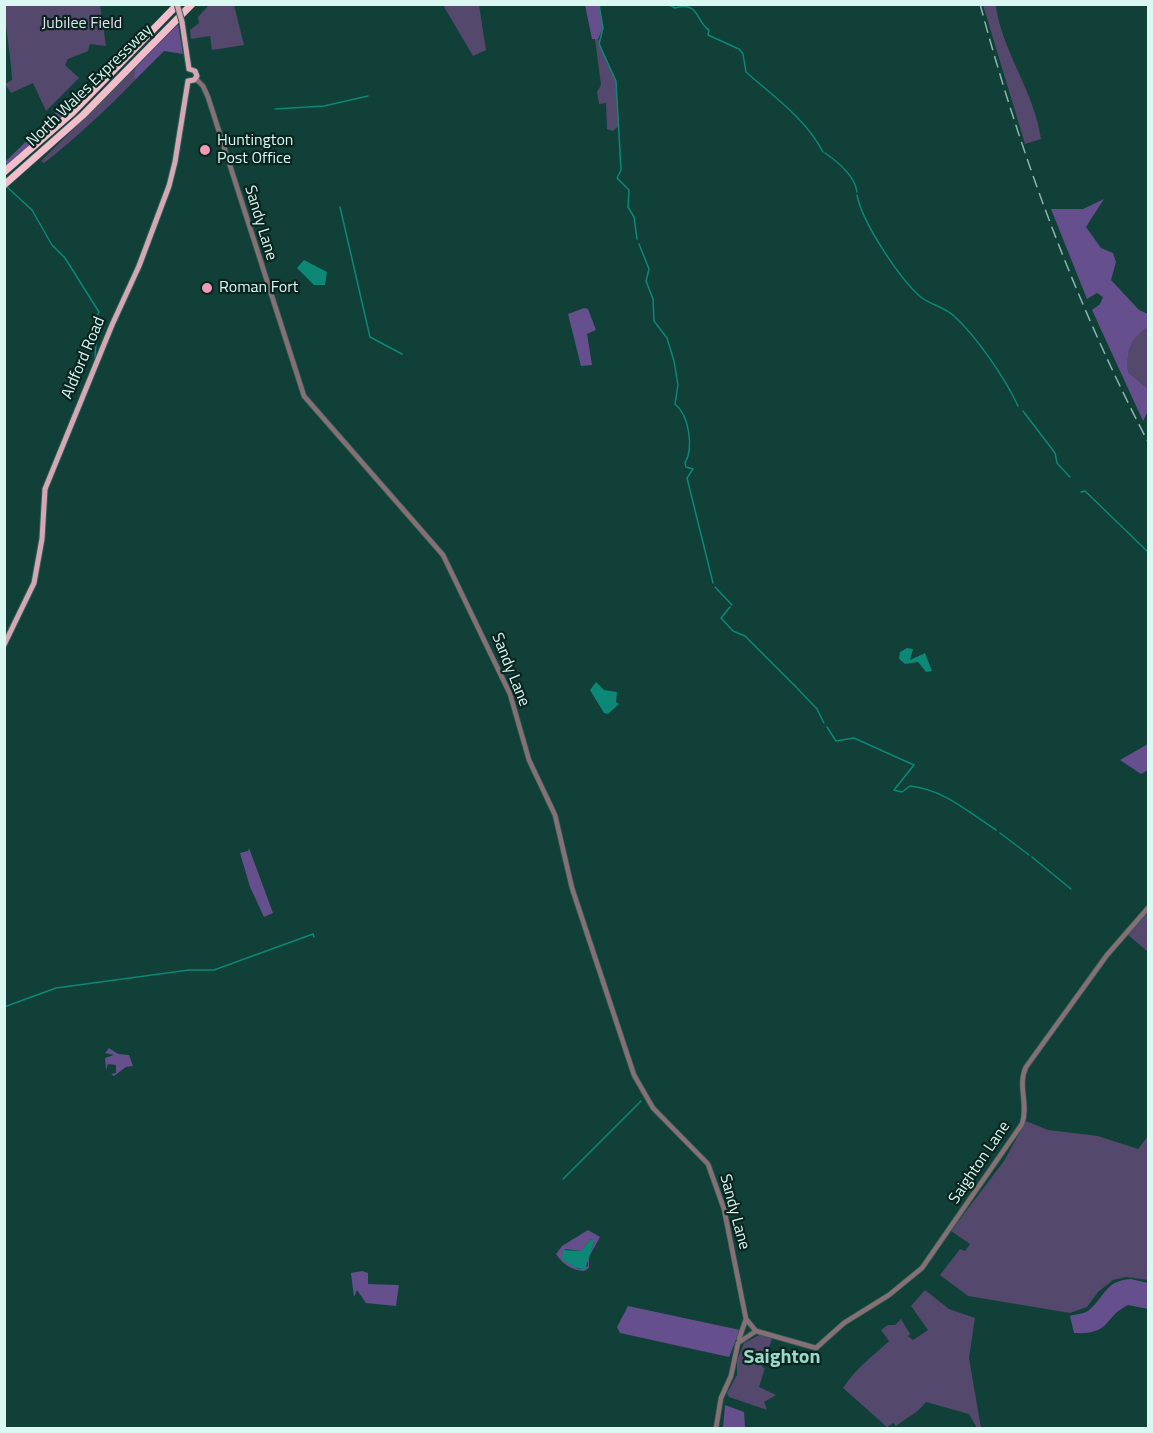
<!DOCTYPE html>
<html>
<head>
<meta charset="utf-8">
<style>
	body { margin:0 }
	#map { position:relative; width:1153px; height:1433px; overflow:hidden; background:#104038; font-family:"Titillium Web",sans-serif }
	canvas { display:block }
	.frame { position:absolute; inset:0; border:6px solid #daf8f1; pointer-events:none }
</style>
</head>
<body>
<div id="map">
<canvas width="1153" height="1433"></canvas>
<div class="frame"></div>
</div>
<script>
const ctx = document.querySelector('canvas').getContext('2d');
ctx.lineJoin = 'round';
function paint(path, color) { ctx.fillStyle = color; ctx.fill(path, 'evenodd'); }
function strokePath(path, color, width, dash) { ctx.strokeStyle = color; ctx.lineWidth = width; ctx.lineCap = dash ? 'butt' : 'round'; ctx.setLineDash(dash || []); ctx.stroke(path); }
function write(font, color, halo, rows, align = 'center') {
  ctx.font = font + ' "Titillium Web",sans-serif'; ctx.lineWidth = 4.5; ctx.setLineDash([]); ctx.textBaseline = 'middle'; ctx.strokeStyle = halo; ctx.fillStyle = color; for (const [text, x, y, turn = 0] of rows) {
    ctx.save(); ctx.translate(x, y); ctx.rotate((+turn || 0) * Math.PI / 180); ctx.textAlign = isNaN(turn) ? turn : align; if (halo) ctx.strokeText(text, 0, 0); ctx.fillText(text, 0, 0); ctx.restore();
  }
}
paint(new Path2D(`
	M 5,5 L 100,5 L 106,46 L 90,44 L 88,51 L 68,59 L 65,65 L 79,78 L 46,111 L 33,83 L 11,93 L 5,84 L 12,80 C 11,53 5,32 5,5 Z
	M 209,5 L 234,5 L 244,45 L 212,50 L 210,36 L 191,39 L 190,30 L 199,23 L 198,17 Z
	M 443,5 L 479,5 L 486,50 L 473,56 Z
	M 983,5 L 995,5 L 996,7 C 1003,53 1035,93 1041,139 L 1025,144 Z
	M 595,39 L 598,39 L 616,81 L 619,126 L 613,131 L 607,129 L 606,103 L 599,104 L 597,92 L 601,85 Z
	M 136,67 L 136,79 C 107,109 77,137 44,163 L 41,161 Z
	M 1148,327 L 1148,389 L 1128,372 C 1127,348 1129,341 1148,327 Z
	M 1148,912 L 1148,952 L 1127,934 Z
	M 1026,1121 L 1048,1130 L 1098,1136 L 1138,1149 L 1148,1136 L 1148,1280 L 1126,1277 L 1113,1280 L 1098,1292 L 1087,1307 L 1070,1313 L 968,1296 L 940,1275 L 960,1249 L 965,1251 L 970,1244 L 951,1231 L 1004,1161 Z
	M 925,1290 L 949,1309 L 975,1318 L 969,1358 L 981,1428 L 977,1428 L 969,1414 L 926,1402 C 917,1414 907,1417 896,1426 L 893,1423 L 887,1427 L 843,1388 C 857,1367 872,1357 889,1341 L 881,1330 L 888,1325 L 895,1325 L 901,1319 L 910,1334 L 908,1336 L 913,1340 L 928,1330 L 911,1306 Z
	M 761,1334 L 773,1336 L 762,1367 L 765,1368 L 759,1387 L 776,1395 L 764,1402 L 767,1410 L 729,1397 L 727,1393 L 737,1375 L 737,1360 L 744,1343 Z`), '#55486d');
paint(new Path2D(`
	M 585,5 L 599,5 L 603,28 L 598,39 L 592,39 Z
	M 178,24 L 183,54 L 164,51 L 136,79 L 134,78 L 136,67 Z
	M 87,82 L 88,90 L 62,117 L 5,167 L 5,162 Z
	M 1104,199 L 1086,227 L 1101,248 L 1113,253 L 1116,262 L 1111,280 L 1139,310 L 1148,314 L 1148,327 C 1129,341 1127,349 1128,372 L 1148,389 L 1148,411 L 1143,421 L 1092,310 L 1100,304 L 1103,297 L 1097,293 L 1087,299 L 1051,209 L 1083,209 Z
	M 584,308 L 588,309 L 596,330 L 587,334 L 592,365 L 581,366 L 568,314 Z
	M 1148,744 L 1148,770 L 1141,774 L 1120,760 Z
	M 249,848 L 273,913 L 264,917 L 250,887 L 240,853 L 248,851 Z
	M 109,1048 L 118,1054 L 129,1055 L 133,1066 L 126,1067 L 114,1076 L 111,1074 L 116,1073 L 116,1065 L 108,1064 L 106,1070 L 105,1058 L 114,1055 L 105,1053 Z
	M 588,1230 L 600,1237 L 589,1257 L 589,1268 L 584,1271 C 572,1270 563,1265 556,1254 L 562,1246 ZM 591,1239 L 594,1242 L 588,1258 L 588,1266 L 579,1269 L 571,1265 L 565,1249 L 581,1251 Z
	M 362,1271 L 368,1273 L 368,1284 L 399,1285 L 396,1306 L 366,1303 L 357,1290 L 354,1297 L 351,1273 Z
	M 1131,1279 L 1148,1283 L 1148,1309 L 1128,1305 C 1103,1317 1112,1335 1074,1333 L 1070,1316 C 1076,1314 1085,1314 1089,1310 C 1106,1296 1104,1281 1131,1279 Z
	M 628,1306 L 740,1330 L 729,1357 L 620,1333 L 617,1327 Z
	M 725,1405 L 744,1412 L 745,1428 L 723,1428 Z`), '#664f8d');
paint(new Path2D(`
	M 304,260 L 327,272 L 325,285 L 314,285 L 297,268 Z
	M 907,648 L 913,649 L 910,660 L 925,653 L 932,671 L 926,672 L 918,662 L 905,664 L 899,659 L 900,652 Z
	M 596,682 L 604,690 L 617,692 L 616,702 L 619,704 L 608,714 L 604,713 L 590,690 Z
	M 591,1239 L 594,1241 L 585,1270 L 574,1267 L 562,1259 L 563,1250 L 581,1251 Z`), '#0d8776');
strokePath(new Path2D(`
	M 599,4 L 603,28 L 599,44 L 616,81 L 621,170 L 617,178 L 629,190 L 628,207 L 634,217 L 637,239
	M 668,4 L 675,8 C 700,1 695,21 709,30 L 708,35 L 739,49 L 743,54 L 746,72 C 773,96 805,118 823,152
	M 275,109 L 324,106 L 368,96
	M 825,153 C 838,162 855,176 857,192
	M 7,187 L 32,210 L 52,245 L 65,258 L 99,312 L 94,323 L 97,331 L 95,357
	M 857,195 C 862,222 900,280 922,298 C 932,305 946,308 954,316 C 977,337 1005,378 1018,406
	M 340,207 L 370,337 L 402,354
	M 639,244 L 649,269 L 646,281 L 653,299 L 654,321 L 667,338 L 674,361 L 678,385 L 675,404 C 689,415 694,448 685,463 L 686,467 L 693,469 L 687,478 L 713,583
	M 1023,411 L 1055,453 L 1057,463 L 1070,477
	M 1081,492 L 1085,491 L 1148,552
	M 715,587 L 732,605
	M 730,607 L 721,618 L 733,631 L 745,636 L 797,688 L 817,709 L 824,723
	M 827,727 L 836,741 L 854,738 L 914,765 L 894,790 L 902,792 L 910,786 C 945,790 968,812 996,830
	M 1000,833 L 1029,855
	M 1032,857 L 1071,889
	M 4,1007 L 56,988 L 189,970 L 214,970 L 313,934 L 314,937
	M 563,1179 L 641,1101`), '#0d8776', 1.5);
const minor = new Path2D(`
	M 196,79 L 203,86 L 208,97 L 304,396 L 443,555 L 510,694 L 529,760 L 555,815 L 572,888 L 634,1075 L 653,1108 L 708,1164 L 724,1209 L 746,1319 L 756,1331
	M 756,1331 L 816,1348 L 844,1323 L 889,1295 L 922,1268 L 1022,1124 C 1029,1104 1017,1086 1026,1067 L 1107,955 L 1148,908
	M 739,1339 L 746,1319
	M 716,1428 L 721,1398 L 731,1376 L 738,1343 L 756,1331`);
const major = new Path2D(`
	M 182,22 L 189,69
	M 188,81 L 194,80 L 197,76 L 195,71 L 189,69
	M 4,645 L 34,583 L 42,539 L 45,489 L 112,325 L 139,266 L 169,186 L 175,162 L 188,81`);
const highway = new Path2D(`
	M 4,172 L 73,112 L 178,4
	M 4,185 L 83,115 L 192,4`);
strokePath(minor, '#305d56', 6);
strokePath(major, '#305d56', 7);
strokePath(highway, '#305d56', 8);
strokePath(minor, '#867076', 4.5);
strokePath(major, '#d4a7b4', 5);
strokePath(highway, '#f3bdcc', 7);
strokePath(new Path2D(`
	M 980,4 C 1020,154 1076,304 1148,442`), '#8eb3ac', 1.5, [12, 6]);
const majorBridge = new Path2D(`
	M 177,4 L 182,22`);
strokePath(majorBridge, '#305d56', 7, []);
strokePath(majorBridge, '#d4a7b4', 5);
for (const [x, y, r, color] of [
	[205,150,6,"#f09ab5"],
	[207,288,6,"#f09ab5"]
]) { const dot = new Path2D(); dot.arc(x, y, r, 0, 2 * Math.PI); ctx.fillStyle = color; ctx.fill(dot); strokePath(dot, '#0a241f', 2); }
write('16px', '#e4def1', '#0a241f', [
	["Jubilee Field",82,24]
]);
write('16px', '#daf8f1', '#0a241f', [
	["North Wales Expressway",90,86,-44],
	["Sandy Lane",260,223,73],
	["Aldford Road",84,358,-67],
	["Sandy Lane",510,670,68],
	["Saighton Lane",980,1163,-56],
	["Sandy Lane",734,1212,75]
]);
write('16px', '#daf8f1', '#0a241f', [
	["Huntington",217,141],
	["Post Office",217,159],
	["Roman Fort",219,288]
], 'left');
write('bold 20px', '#9ad8cb', '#0a241f', [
	["Saighton",782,1358]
]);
</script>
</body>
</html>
